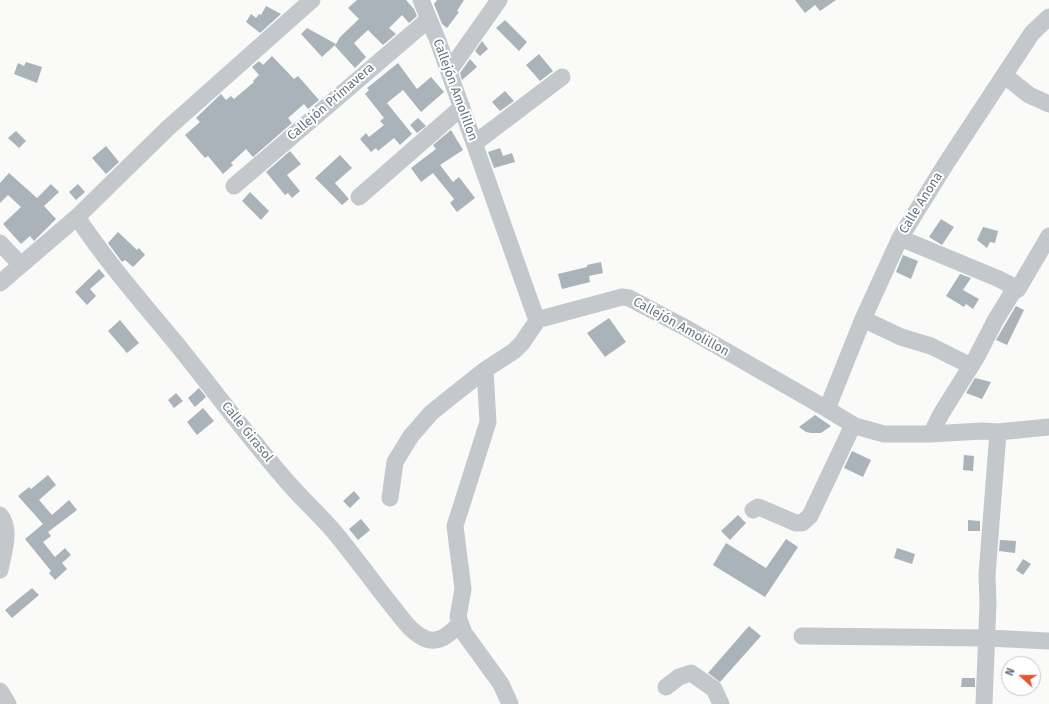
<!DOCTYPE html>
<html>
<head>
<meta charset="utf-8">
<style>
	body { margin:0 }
	#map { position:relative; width:1049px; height:704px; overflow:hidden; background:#fafaf8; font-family:"Fira Sans",sans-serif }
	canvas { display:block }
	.north { position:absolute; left:1001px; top:656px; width:40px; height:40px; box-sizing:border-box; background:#fff; border:1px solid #c1c8cd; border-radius:50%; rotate:291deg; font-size:11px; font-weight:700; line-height:16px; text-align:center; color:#657683 }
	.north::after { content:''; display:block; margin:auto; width:14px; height:18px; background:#e4572e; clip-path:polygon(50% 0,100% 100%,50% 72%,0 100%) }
</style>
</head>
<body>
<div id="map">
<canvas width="1049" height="704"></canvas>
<div class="north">N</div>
</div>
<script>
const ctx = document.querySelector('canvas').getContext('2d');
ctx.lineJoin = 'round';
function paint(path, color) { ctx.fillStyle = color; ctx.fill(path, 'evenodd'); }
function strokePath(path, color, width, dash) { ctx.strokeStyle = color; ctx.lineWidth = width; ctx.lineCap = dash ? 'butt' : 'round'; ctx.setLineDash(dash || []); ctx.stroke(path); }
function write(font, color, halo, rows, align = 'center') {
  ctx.font = font + ' "Fira Sans",sans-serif'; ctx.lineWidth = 4; ctx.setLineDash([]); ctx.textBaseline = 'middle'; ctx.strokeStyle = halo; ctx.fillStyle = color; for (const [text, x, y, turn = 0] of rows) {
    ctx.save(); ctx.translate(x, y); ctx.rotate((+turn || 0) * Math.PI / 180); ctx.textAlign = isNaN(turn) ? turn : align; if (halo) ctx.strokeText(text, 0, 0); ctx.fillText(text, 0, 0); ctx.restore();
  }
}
paint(new Path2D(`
	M 357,0 L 406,0 L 414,9 L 417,16 L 409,23 L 402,15 L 389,28 L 396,34 L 383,45 L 368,30 L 354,43 L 366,57 L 355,68 L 335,46 L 340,37 L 359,19 L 348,8 Z
	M 437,0 L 464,0 L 457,11 L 459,12 L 447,28 L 442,24 L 434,4 Z
	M 795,0 L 836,0 L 820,11 L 815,5 L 805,13 Z
	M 266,6 L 281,14 L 260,33 L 246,22 L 251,14 L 256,18 L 259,14 L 261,15 Z
	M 505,20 L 527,42 L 519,51 L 496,28 Z
	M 307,28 L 336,44 L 322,57 L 301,34 Z
	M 482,41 L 488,49 L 480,56 L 475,51 Z
	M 539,54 L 553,71 L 540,81 L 526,65 Z
	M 272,56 L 294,79 L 298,76 L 319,100 L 308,109 L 304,104 L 288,118 L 292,123 L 253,157 L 246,149 L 231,163 L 233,165 L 223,174 L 208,156 L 205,158 L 185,135 L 200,122 L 196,118 L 221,94 L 226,100 L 231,96 L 234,99 L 254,82 L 253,81 L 259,75 L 252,67 L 259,61 L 263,65 Z
	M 470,59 L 477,67 L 462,80 L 460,73 Z
	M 26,62 L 42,67 L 37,83 L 14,74 L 18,63 L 24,66 Z
	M 398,63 L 417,89 L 431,77 L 444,92 L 421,112 L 403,90 L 387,103 L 412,134 L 400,145 L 394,138 L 378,151 L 376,148 L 371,152 L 360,139 L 366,133 L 369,137 L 384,125 L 380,121 L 384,118 L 365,94 L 369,90 L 367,88 Z
	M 505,91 L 514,101 L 500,111 L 492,102 Z
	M 418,118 L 426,126 L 417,133 L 410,125 Z
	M 451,130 L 463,150 L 440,165 L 453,182 L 459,177 L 475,198 L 457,212 L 450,203 L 454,199 L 433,173 L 421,182 L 411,168 L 436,149 L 433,145 Z
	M 16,131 L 26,141 L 19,148 L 8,138 Z
	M 106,146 L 119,162 L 106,174 L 92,158 Z
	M 500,148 L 503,156 L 512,153 L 515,162 L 494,168 L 488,152 Z
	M 290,151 L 301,164 L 287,175 L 300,191 L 292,198 L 288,193 L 285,195 L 266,172 Z
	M 340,155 L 352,168 L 335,183 L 349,199 L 342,205 L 315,178 Z
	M 9,173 L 37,198 L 51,184 L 59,192 L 44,206 L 56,219 L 34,241 L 30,236 L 21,244 L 3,224 L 21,207 L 8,195 L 0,203 L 0,183 Z
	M 78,184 L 85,192 L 76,200 L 69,192 Z
	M 250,192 L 269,211 L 261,220 L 242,201 Z
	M 941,219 L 954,227 L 942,245 L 929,237 Z
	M 983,227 L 998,231 L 995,243 L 990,242 L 987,248 L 977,240 Z
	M 118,232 L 137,250 L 139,248 L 145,255 L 133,267 L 125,260 L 122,262 L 108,243 Z
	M 903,255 L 918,261 L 911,279 L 896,272 Z
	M 601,262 L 603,273 L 589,276 L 590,282 L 562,289 L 558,274 L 587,267 L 587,265 Z
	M 99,269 L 105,276 L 90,289 L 96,296 L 87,305 L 75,292 Z
	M 960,274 L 971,278 L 963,290 L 979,299 L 973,309 L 966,304 L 964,307 L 946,296 Z
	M 1016,306 L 1024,310 L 1007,345 L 996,340 Z
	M 609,318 L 626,342 L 605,357 L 587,333 Z
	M 120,320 L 139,343 L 127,353 L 108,331 Z
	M 975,378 L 991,382 L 982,399 L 966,393 Z
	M 199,388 L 206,397 L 195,407 L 188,398 Z
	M 176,393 L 183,401 L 174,408 L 168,400 Z
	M 203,408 L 214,421 L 197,435 L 187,422 Z
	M 815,415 L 831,426 L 821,433 L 811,433 L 806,432 L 799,427 Z
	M 852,451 L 871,460 L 863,477 L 844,468 Z
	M 964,455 L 974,456 L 973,471 L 963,470 Z
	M 48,475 L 56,485 L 39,500 L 52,515 L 69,500 L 77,510 L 48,532 L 51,536 L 43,542 L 55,557 L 65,548 L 71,555 L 62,563 L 67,569 L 55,580 L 49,573 L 51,571 L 25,539 L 43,524 L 18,496 L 29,487 L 31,489 Z
	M 354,491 L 360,498 L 350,508 L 343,501 Z
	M 738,515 L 746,523 L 730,540 L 721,531 Z
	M 361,519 L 370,530 L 358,540 L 349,529 Z
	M 968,520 L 980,521 L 980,531 L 968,531 Z
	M 786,539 L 798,547 L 765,597 L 713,565 L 726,543 L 766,568 Z
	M 1000,540 L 1016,541 L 1015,553 L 999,551 Z
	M 897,548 L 915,554 L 912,564 L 894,558 Z
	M 1023,559 L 1031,564 L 1023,575 L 1016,570 Z
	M 32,588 L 39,595 L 12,618 L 5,610 Z
	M 749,626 L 761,636 L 720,682 L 708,673 Z
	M 962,678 L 975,678 L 975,687 L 961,687 Z`), '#aab3b9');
strokePath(new Path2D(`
	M 421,0 L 438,41 L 535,315 L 539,318 L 544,318 L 622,297 L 629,298 L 686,328 L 827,409 L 855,426 L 884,434 L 930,434 L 982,431 L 998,432 L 1049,427
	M 449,71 L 499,0
	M 1004,75 L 1029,95 L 1049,104
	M 475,143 L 562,77
	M 234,186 L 429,19
	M 359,197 L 462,107
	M 77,217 C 106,261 141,301 175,342 C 214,390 250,440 291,486 C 305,502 322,517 336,534 C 355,557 373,582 392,606 C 402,618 411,633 426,639 C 440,644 450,633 460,624
	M 900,238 L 999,279 L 1018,289
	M 0,243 L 21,265
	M 0,283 L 77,217 L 168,128 L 312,0
	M 863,319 L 901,337 L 931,346 L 971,366
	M 485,370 L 488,422 L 455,526 L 463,589 L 458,617 L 464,633 L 501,684 L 510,704
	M 827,409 L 863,319 L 900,238 L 947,162 L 1032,33 L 1049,17
	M 931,434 L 941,414 L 976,358 L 995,321 L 1012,293 L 1018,289 L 1049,236
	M 390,498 L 395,462 L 411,436 L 431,413 L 452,396 L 485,370 L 514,351 L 522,343 L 539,318
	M 753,510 L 758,507 L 761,508 L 796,523 L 802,523 L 810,516 L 853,425
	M 0,515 C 12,530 3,553 0,570
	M 802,636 L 987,638 L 1049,641
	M 666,687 L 679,677 L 691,673 L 714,689 L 721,704
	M 0,691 L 8,704
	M 984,704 L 988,603 L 987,575 L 998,432`), '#c3c8cc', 17);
write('13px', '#657683', '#fff', [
	["Callejón Amolillon",455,90,70],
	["Callejón Primavera",331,102,-41],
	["Calle Anona",921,203,-58],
	["Callejón Amolillon",681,327,29],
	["Calle Girasol",247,432,51]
]);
</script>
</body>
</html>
